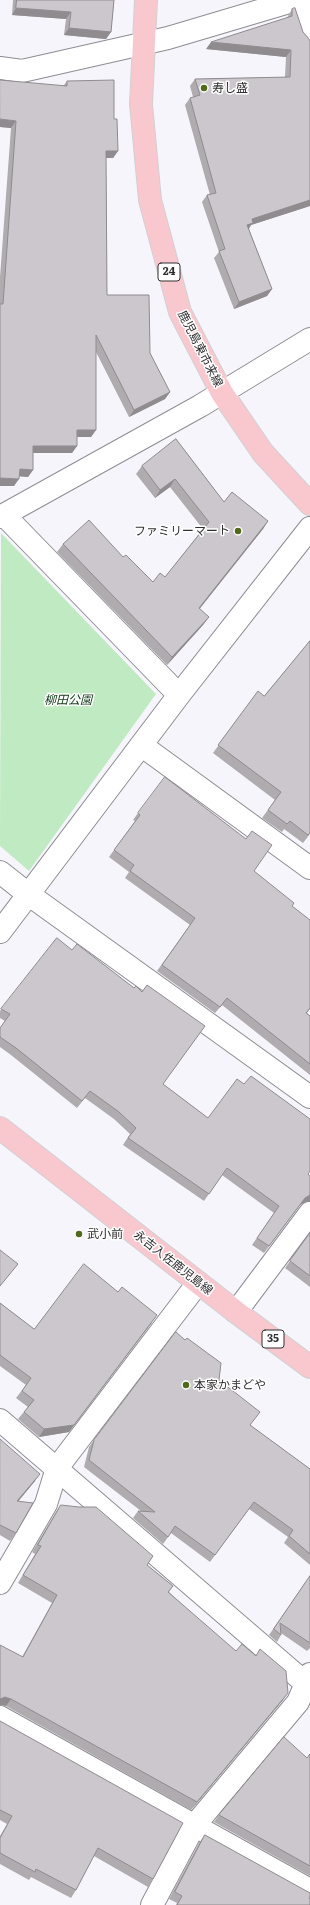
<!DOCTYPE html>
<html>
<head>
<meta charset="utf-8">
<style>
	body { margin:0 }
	canvas { display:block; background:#f7f5fc }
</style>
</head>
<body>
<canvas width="310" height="1905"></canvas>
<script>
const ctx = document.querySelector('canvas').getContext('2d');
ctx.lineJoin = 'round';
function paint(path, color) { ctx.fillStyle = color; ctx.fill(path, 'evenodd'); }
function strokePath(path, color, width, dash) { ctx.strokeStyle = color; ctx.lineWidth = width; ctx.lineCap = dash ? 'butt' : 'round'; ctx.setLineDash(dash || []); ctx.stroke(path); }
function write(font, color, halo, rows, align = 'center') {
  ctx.font = font + ' Literata,"Noto Sans JP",serif'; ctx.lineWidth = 3; ctx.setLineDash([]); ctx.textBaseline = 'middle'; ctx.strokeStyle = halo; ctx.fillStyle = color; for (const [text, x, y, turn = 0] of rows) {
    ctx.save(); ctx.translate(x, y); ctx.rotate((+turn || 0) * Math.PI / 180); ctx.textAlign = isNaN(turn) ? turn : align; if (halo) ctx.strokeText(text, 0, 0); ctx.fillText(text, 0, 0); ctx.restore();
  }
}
paint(new Path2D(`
	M 1,533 L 156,694 L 29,871 L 0,846 Z`), '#c0eac2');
const minor = new Path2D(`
	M 299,0 L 310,35
	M 0,68 L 22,71 L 168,38 L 296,0
	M 4,515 L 179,695
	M 0,517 L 200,406 L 310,339
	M 141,745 L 310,868
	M 0,872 L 28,894 L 310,1097
	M 0,932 L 179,695 L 310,528
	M 236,1312 L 310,1213
	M 0,1583 L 46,1504 L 57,1468 L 198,1283
	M 0,1717 L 310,1890
	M 152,1905 L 194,1826 L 298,1702 L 310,1674`);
const tertiary = new Path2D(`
	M 0,1420 L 310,1687`);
const primary = new Path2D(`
	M 146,0 L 141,104 L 150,200 L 180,312 L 222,393 L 263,453 L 310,504
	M 0,1128 L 236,1312 L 310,1367`);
strokePath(minor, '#8e8d93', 24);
strokePath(tertiary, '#8e8d93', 24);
strokePath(primary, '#d1d1d2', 24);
strokePath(minor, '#fff', 22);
strokePath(tertiary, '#fff', 22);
strokePath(primary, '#f8c8ce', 22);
paint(new Path2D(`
	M 13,0 L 114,0 L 111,32 L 106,39 L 64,35 L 66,19 L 12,15 Z
	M 292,9 L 303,32 L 310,41 L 310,206 L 251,225 L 249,229 L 272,289 L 267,296 L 234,309 L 214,258 L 219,252 L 202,202 L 207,195 L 210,195 L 185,105 L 190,98 L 193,97 L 190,86 L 195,79 L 285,77 L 286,57 L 206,49 L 287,18 L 288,16 Z
	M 67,81 L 114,119 L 118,151 L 113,158 L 106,158 L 107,295 L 150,353 L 170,392 L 165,399 L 129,417 L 96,352 L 96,430 L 91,437 L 77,437 L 77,446 L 72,453 L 33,453 L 33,470 L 28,477 L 19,476 L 14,486 L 0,486 L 0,277 L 11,128 L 0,127 L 64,85 Z
	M 176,439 L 224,502 L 268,521 L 263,529 L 199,609 L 209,617 L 203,625 L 167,665 L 57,552 L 63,544 L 123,557 L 153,582 L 165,577 L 203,529 L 170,487 L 155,498 L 136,474 L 142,466 Z
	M 310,641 L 310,834 L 303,843 L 284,829 L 282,832 L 262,818 L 275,800 L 213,753 L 258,691 L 264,696 Z
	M 138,813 L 254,872 L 292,906 L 310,1009 L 307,1013 L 310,1016 L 310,1075 L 222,1005 L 215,1013 L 157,971 L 190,925 L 125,878 L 129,872 L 109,857 L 135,821 L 133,820 Z
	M 57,938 L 163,1084 L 208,1118 L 308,1175 L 305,1202 L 300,1205 L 264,1253 L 252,1245 L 274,1213 L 222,1175 L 204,1201 L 123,1145 L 130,1134 L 114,1119 L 85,1098 L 77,1108 L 11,1055 L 0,1047 L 0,1028 L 5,1021 L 0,1018 L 0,1011 Z
	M 310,1233 L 310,1287 L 285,1268 Z
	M 0,1303 L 34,1329 L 152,1323 L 69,1432 L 39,1437 L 18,1419 L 28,1407 L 16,1398 L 26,1385 L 0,1366 Z
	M 219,1380 L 250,1425 L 310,1469 L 310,1565 L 284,1543 L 288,1537 L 249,1509 L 210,1562 L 171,1533 L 163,1544 L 133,1518 L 138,1511 L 141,1511 L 84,1467 L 89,1447 L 94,1440 Z
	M 0,1439 L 35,1481 L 18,1501 L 16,1533 L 10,1541 L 0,1535 Z
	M 61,1505 L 147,1565 L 173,1586 L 169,1592 L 283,1700 L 191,1810 L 6,1706 L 22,1657 L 52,1603 L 18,1583 L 35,1554 L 32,1552 L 56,1512 Z
	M 310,1576 L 310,1648 L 307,1651 L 281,1633 L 281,1635 L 277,1642 L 269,1635 Z
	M 0,1721 L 153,1879 L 148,1887 L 94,1856 L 76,1890 L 71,1898 L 31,1877 L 29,1880 L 0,1864 L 0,1836 L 7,1824 L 0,1820 Z
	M 310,1754 L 310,1876 L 214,1822 L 219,1815 L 307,1758 Z
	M 205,1835 L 309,1898 L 310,1905 L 176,1905 L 177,1903 L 169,1899 L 199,1843 Z`), '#afabaf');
paint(new Path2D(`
	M 16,8 L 71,12 L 66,19 L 12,15 Z
	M 69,28 L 111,32 L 106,39 L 64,35 Z
	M 211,42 L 291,50 L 286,57 L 206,49 Z
	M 0,119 L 16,121 L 11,128 L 0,127 Z
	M 106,151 L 118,151 L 113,158 L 101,158 Z
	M 310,200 L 310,206 L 251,225 L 248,230 L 247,225 L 252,219 Z
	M 272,289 L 267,296 L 234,309 L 239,302 Z
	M 170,392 L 165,399 L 129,417 L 134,410 Z
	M 77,430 L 96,430 L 91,437 L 72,437 Z
	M 33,446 L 77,446 L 72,453 L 28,453 Z
	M 20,469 L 33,470 L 28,477 L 15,476 Z
	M 0,478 L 19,479 L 14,486 L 0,486 Z
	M 175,479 L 170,487 L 155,498 L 160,490 Z
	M 268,521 L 263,529 L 194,616 L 199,608 Z
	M 209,617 L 203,625 L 167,665 L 172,657 Z
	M 310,1195 L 310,1201 L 305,1202 L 300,1205 L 264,1253 L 305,1198 Z
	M 157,1315 L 69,1432 L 39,1437 L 44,1429 Z
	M 40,1474 L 35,1481 L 12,1509 L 17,1501 Z
	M 288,1693 L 283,1700 L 191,1810 L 197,1802 Z
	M 5,1697 L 11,1699 L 6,1706 L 0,1705 L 0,1699 Z`), '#8f8b8f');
const building = new Path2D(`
	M 17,0 L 114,0 L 111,32 L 69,28 L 71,12 L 16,8 Z
	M 295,8 L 303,32 L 309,39 L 310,41 L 310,200 L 252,219 L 253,223 L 247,225 L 272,289 L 239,302 L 219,251 L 225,249 L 207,195 L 216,193 L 190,98 L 200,95 L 195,79 L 290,77 L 291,50 L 211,42 L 292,16 L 292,9 Z
	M 0,80 L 67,86 L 67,81 L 114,80 L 114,119 L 117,119 L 118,151 L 106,151 L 107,295 L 149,295 L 150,353 L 170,392 L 134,410 L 96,335 L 96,430 L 77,430 L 77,446 L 33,446 L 33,470 L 20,469 L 19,479 L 0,478 L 0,304 L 3,304 L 16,121 L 0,119 Z
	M 176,439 L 224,502 L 232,492 L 268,521 L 199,608 L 209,617 L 172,657 L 63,544 L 89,520 L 123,557 L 126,555 L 153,582 L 160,573 L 165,577 L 209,522 L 175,479 L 160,490 L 142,466 Z
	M 310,641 L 310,833 L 308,835 L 290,821 L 287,824 L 268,810 L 281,792 L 218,745 L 258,691 L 264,696 Z
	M 165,777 L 246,839 L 252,831 L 272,845 L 254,871 L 294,903 L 292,906 L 310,920 L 310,1008 L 306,1013 L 310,1016 L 310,1064 L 227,998 L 220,1007 L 162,965 L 195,918 L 130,871 L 134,865 L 114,850 L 140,815 L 138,813 Z
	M 57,938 L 72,950 L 77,944 L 134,988 L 136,986 L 142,992 L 147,985 L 205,1026 L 163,1084 L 208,1118 L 237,1079 L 244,1084 L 251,1076 L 310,1119 L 310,1171 L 308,1174 L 310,1176 L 310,1195 L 305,1198 L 269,1246 L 257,1238 L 279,1206 L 227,1168 L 209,1194 L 128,1138 L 136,1128 L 119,1112 L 90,1091 L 82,1101 L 16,1048 L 0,1037 L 0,1028 L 10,1014 L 1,1009 Z
	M 310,1233 L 310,1276 L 290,1261 Z
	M 0,1250 L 18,1264 L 0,1286 Z
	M 84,1264 L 118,1292 L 122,1287 L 157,1315 L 74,1425 L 44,1429 L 24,1412 L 34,1400 L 22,1391 L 31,1378 L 0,1355 L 0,1303 L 34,1329 Z
	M 176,1332 L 185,1340 L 187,1338 L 221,1363 L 219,1380 L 260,1412 L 250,1425 L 310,1469 L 310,1554 L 289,1536 L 293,1530 L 254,1502 L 215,1555 L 175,1526 L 168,1537 L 138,1511 L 155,1512 L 89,1460 L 94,1440 Z
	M 0,1439 L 40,1474 L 17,1501 L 33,1503 L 16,1533 L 0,1525 Z
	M 61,1505 L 79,1507 L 96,1507 L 153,1556 L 147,1565 L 173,1586 L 168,1592 L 236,1651 L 242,1644 L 256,1656 L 260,1649 L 286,1671 L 288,1693 L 197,1802 L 11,1699 L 5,1697 L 0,1699 L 0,1645 L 23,1657 L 57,1595 L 23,1575 L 41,1546 L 38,1545 Z
	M 310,1576 L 310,1643 L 280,1623 L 281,1635 L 274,1629 Z
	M 0,1721 L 183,1823 L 153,1879 L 98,1848 L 76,1890 L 36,1869 L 35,1872 L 0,1853 L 0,1838 L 12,1816 L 0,1810 Z
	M 284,1737 L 307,1758 L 310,1754 L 310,1866 L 219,1815 Z
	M 205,1835 L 310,1893 L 310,1896 L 309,1898 L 310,1899 L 310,1905 L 177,1905 L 182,1896 L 175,1892 Z`);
paint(building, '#ccc7cc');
strokePath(building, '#8f8b8f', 1);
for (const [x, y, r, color] of [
	[204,88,4,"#50691a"],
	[238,531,4,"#50691a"],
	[79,1234,4,"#50691a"],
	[186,1385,4,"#50691a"]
]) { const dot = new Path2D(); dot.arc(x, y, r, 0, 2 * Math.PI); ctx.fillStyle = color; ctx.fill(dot); strokePath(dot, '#fff', 1.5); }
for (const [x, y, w] of [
	[169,272,22],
	[273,1339,22]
]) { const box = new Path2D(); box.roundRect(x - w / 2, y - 9, w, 18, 3); ctx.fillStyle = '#fff'; ctx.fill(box); strokePath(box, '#303032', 1); }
write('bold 11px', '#303032', null, [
	["24",169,272],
	["35",273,1339]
]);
write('12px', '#303032', '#fff', [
	["寿し盛",212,88],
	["ファミリーマート",230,531,"right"],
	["武小前",87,1234],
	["本家かまどや",194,1385]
], 'left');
write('12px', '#303032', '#fff', [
	["鹿児島東市来線",200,349,63],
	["永吉入佐鹿児島線",173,1263,38]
]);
write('italic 12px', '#0d3814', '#fff', [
	["柳田公園",68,700]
]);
</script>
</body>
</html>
